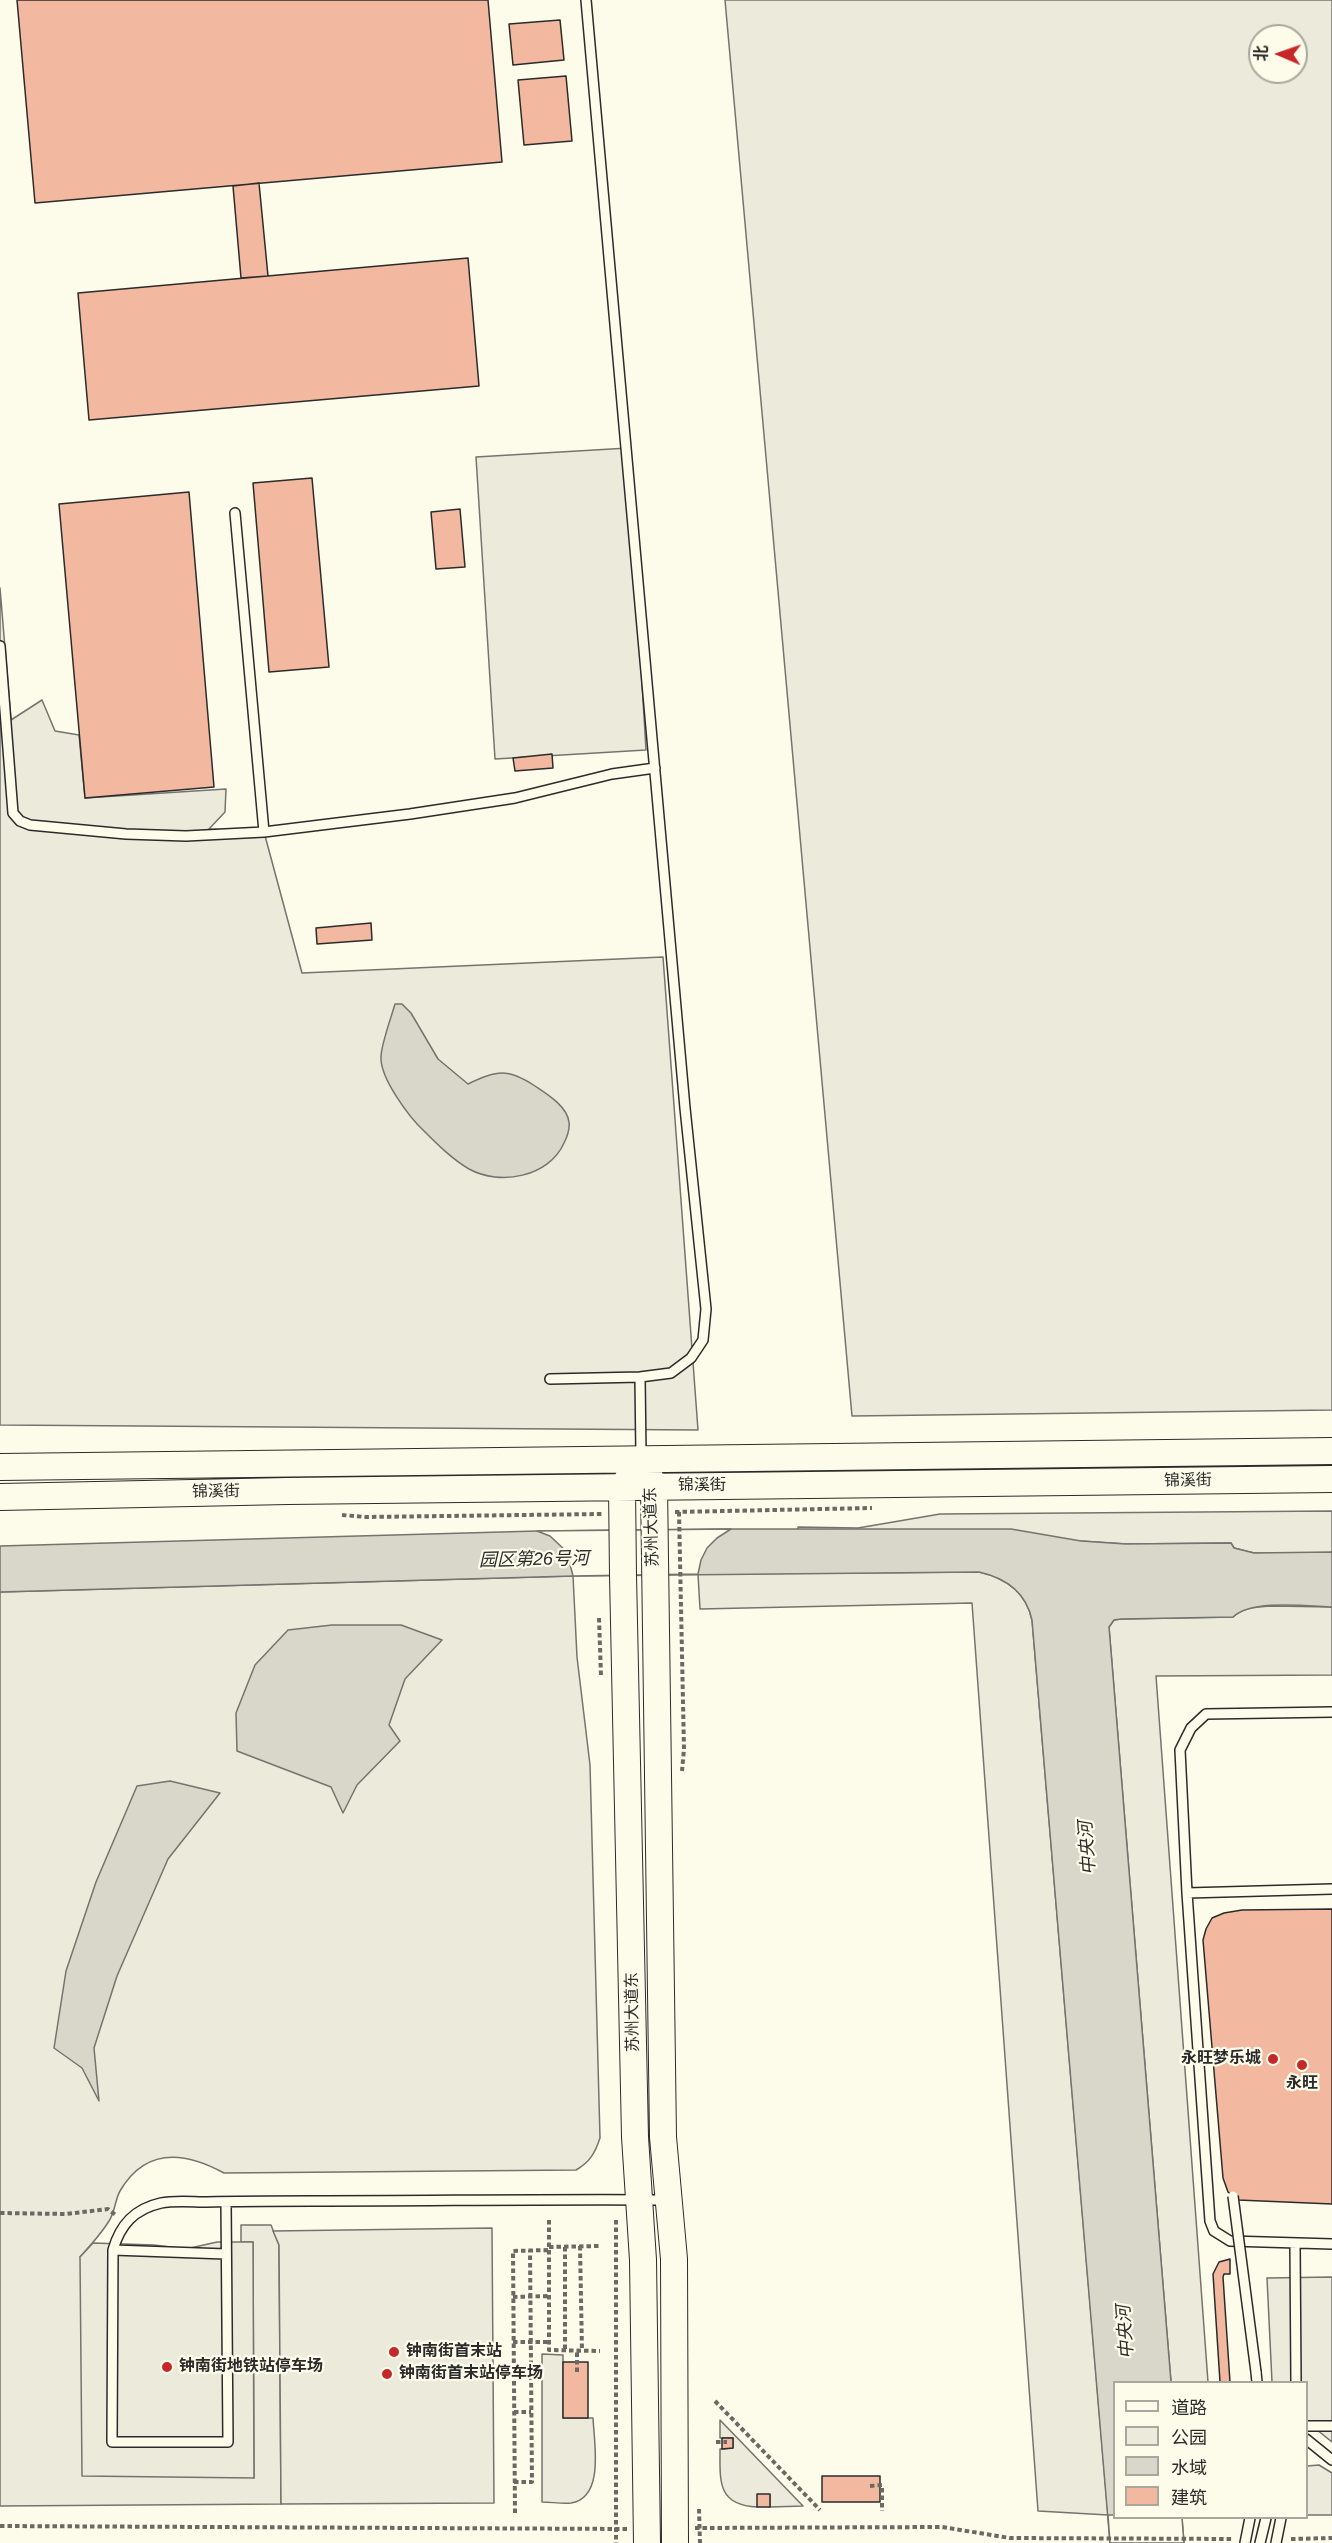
<!DOCTYPE html>
<html>
<head>
<meta charset="utf-8">
<style>
	body { margin:0 }
	#map { position:relative; width:1332px; height:2543px; overflow:hidden; background:#fdfbea; font-family:Helvetica,"Noto Sans SC",sans-serif }
	canvas { display:block }
	.legend { position:absolute; left:1113px; top:2381px; width:195px; height:138px; box-sizing:border-box; background:#fdfbea; border:2px solid #a9a89e; margin:0; padding:8px 10px; list-style:none; font-size:18px; color:#2b2b2b }
	.legend li { display:flex; align-items:center; gap:12px; height:30px }
	.legend b { width:30px; border:2px solid #a9a89e }
	.north { position:absolute; left:1248px; top:24px; width:60px; height:60px; box-sizing:border-box; background:#fdfbea; border:2px solid #a9a89e; border-radius:50%; rotate:272deg; font-size:16px; font-weight:700; line-height:24px; text-align:center; color:#2b2b2b }
	.north::after { content:''; display:block; margin:auto; width:21px; height:27px; background:#c62828; clip-path:polygon(50% 0,100% 100%,50% 72%,0 100%) }
</style>
</head>
<body>
<div id="map">
<canvas width="1332" height="2543"></canvas>
<ul class="legend">
<li><b style="height:8px;background:#fdfbea"></b>道路</li>
<li><b style="height:16px;background:#ecebdb"></b>公园</li>
<li><b style="height:16px;background:#d8d7c9"></b>水域</li>
<li><b style="height:16px;background:#f2b8a0"></b>建筑</li>
</ul>
<div class="north">北</div>
</div>
<script>
const ctx = document.querySelector('canvas').getContext('2d');
ctx.lineJoin = 'round';
function paint(path, color) { ctx.fillStyle = color; ctx.fill(path, 'evenodd'); }
function strokePath(path, color, width, dash) { ctx.strokeStyle = color; ctx.lineWidth = width; ctx.lineCap = dash ? 'butt' : 'round'; ctx.setLineDash(dash || []); ctx.stroke(path); }
function write(font, color, halo, rows, align = 'center') {
  ctx.font = font + ' Helvetica,"Noto Sans SC",sans-serif'; ctx.lineWidth = 4.5; ctx.setLineDash([]); ctx.textBaseline = 'middle'; ctx.strokeStyle = halo; ctx.fillStyle = color; for (const [text, x, y, turn = 0] of rows) {
    ctx.save(); ctx.translate(x, y); ctx.rotate((+turn || 0) * Math.PI / 180); ctx.textAlign = isNaN(turn) ? turn : align; if (halo) ctx.strokeText(text, 0, 0); ctx.fillText(text, 0, 0); ctx.restore();
  }
}
const green = new Path2D(`
	M 725,0 L 1332,0 L 1332,1410 L 852,1416 ZM 1260,36 L 1296,36 L 1296,72 L 1260,72 Z
	M 628,448 L 646,750 L 495,759 L 476,457 Z
	M 0,588 L 11,720 L 42,700 L 55,731 L 79,735 L 85,798 L 226,789 L 225,812 L 209,829 L 264,832 L 302,973 L 663,957 L 698,1430 L 0,1425 Z
	M 1332,1511 L 1332,1552 L 1328,1553 L 1254,1553 L 1234,1548 L 1231,1543 L 1126,1544 L 1081,1541 L 798,1531 L 798,1527 L 858,1528 L 940,1514 Z
	M 979,1572 C 1006,1578 1026,1592 1032,1620 L 1108,2515 L 1038,2511 L 972,1603 L 700,1609 L 698,1574 Z
	M 573,1576 L 577,1657 L 590,1765 L 600,2138 C 595,2153 590,2162 576,2170 L 224,2173 C 184,2151 145,2148 120,2191 C 115,2200 115,2212 109,2221 C 101,2234 90,2246 80,2257 L 254,2478 L 253,2242 L 241,2242 L 241,2225 L 271,2225 L 279,2245 L 281,2504 L 0,2506 L 0,1592 Z
	M 1271,1606 L 1332,1607 L 1332,1675 L 1156,1676 L 1208,2382 L 1171,2382 L 1109,1627 L 1114,1620 L 1121,1619 L 1233,1617 C 1243,1607 1257,1607 1271,1606 Z
	M 542,2354 L 563,2355 L 563,2418 L 593,2418 C 594,2442 605,2498 571,2503 C 562,2504 551,2502 542,2502 Z
	M 720,2420 L 803,2506 L 770,2507 L 770,2495 L 757,2507 C 717,2505 720,2481 720,2449 L 733,2448 L 733,2438 L 720,2438 Z
	M 1319,2465 L 1332,2473 L 1332,2515 L 1307,2515 L 1307,2466 Z`);
paint(green, '#ecebdb');
strokePath(green, '#74746e', 1.5);
const parking = new Path2D(`
	M 492,2228 L 494,2503 L 281,2504 L 279,2245 L 273,2231 Z
	M 217,2242 L 253,2242 L 254,2478 L 82,2476 L 80,2257 L 93,2243 L 154,2245 L 186,2249 Z
	M 1332,2277 L 1332,2442 L 1307,2422 L 1306,2382 L 1272,2382 L 1267,2278 Z`);
paint(parking, '#eceadb');
strokePath(parking, '#74746e', 1.5);
const water = new Path2D(`
	M 395,1004 L 402,1004 L 411,1013 L 438,1059 L 468,1084 C 496,1070 508,1068 535,1086 C 547,1094 567,1106 569,1122 C 570,1129 567,1137 564,1143 C 549,1177 500,1186 469,1169 C 452,1159 437,1144 424,1131 C 409,1117 380,1078 381,1057 C 381,1045 391,1018 395,1004 Z
	M 731,1529 L 1011,1529 L 1081,1541 L 1126,1544 L 1231,1543 L 1234,1548 L 1254,1553 L 1332,1552 L 1332,1607 C 1307,1606 1251,1599 1233,1617 L 1121,1619 L 1114,1620 L 1109,1627 L 1171,2382 L 1114,2382 L 1114,2518 L 1182,2518 L 1184,2543 L 1110,2543 L 1032,1620 C 1026,1592 1006,1578 979,1572 L 573,1576 L 0,1592 L 0,1546 L 537,1531 Z
	M 332,1625 L 401,1625 L 442,1640 L 405,1679 L 389,1725 L 400,1741 L 357,1785 L 343,1813 L 331,1787 L 237,1751 L 236,1713 L 255,1665 L 288,1630 Z
	M 170,1781 L 220,1793 L 168,1859 L 117,1976 L 94,2048 L 99,2101 L 82,2068 L 54,2048 L 66,1971 L 96,1882 L 137,1786 Z`);
paint(water, '#d8d7c9');
strokePath(water, '#74746e', 1.5);
const pier = new Path2D(`
	M 731,1529 L 717,1538 L 707,1548 L 701,1560 L 698,1574 L 573,1576 L 567,1552 L 550,1536 L 537,1531 Z
	M 1108,2515 L 1114,2515 L 1114,2518 L 1182,2518 L 1184,2543 L 1110,2543 Z`);
paint(pier, '#fdfbea');
strokePath(pier, '#74746e', 1.5);
const building = new Path2D(`
	M 17,0 L 488,0 L 502,162 L 35,203 Z
	M 560,20 L 564,60 L 513,65 L 509,24 Z
	M 566,76 L 572,141 L 524,145 L 518,80 Z
	M 259,183 L 268,276 L 241,278 L 233,186 Z
	M 468,258 L 479,386 L 89,420 L 78,293 Z
	M 312,478 L 329,667 L 269,672 L 253,483 Z
	M 189,492 L 214,787 L 85,798 L 59,504 Z
	M 460,509 L 465,567 L 436,569 L 431,512 Z
	M 552,754 L 553,768 L 515,771 L 513,758 Z
	M 371,923 L 372,940 L 317,944 L 316,928 Z
	M 1332,1909 L 1332,2204 L 1238,2200 L 1228,2192 L 1223,2178 L 1203,1940 L 1206,1929 L 1212,1918 L 1224,1913 L 1242,1910 Z
	M 1230,2259 L 1230,2274 L 1224,2274 L 1223,2277 L 1230,2382 L 1220,2382 L 1213,2274 L 1219,2262 Z
	M 563,2362 L 588,2362 L 588,2418 L 563,2418 Z
	M 722,2438 L 733,2438 L 733,2448 L 722,2449 Z
	M 822,2476 L 880,2476 L 880,2502 L 822,2502 Z
	M 757,2494 L 770,2494 L 770,2507 L 757,2507 Z`);
paint(building, '#f2b8a0');
strokePath(building, '#2b2b2b', 1.5);
const service = new Path2D(`
	M 235,513 L 264,832
	M 0,646 L 13,813 L 20,821 L 30,825 L 126,834 L 186,836 L 264,832 L 410,814 L 515,798 L 612,774 L 655,768
	M 640,1377 L 641,1456
	M 550,1379 L 640,1377 L 671,1373 L 691,1358 L 703,1340 L 706,1309 L 685,1108 L 586,0
	M 1332,1712 L 1206,1714 L 1191,1728 L 1180,1750 L 1187,1893 L 1210,2221 L 1214,2231 L 1230,2241 L 1332,2244
	M 1187,1893 L 1332,1889
	M 226,2202 L 228,2442 L 112,2442 L 113,2250 C 120,2225 134,2209 161,2203 C 175,2200 193,2202 207,2202 C 242,2201 277,2201 312,2201 C 430,2201 549,2199 668,2200
	M 1295,2244 L 1296,2382
	M 113,2250 L 226,2254
	M 1256,2372 L 1257,2382
	M 1306,2426 L 1332,2426
	M 1306,2439 L 1332,2460
	M 1245,2543 L 1250,2518
	M 1260,2543 L 1266,2518
	M 1276,2543 L 1281,2518`);
const secondary = new Path2D(`
	M 0,1467 L 1332,1451
	M 647,1471 L 654,1486 L 663,2137 L 674,2259 L 675,2543
	M 631,1474 L 622,1488 L 623,1575 L 635,2137 L 643,2260 L 647,2543
	M 0,1497 L 288,1491 L 1332,1479`);
strokePath(service, '#2b2b2b', 12);
strokePath(secondary, '#2b2b2b', 28);
strokePath(new Path2D(`
	M 675,1512 L 872,1508
	M 679,1512 L 684,1749 L 682,1771
	M 342,1515 L 366,1517 L 602,1514
	M 599,1618 L 601,1676
	M 0,2213 L 66,2214 L 108,2209 L 117,2216
	M 549,2220 L 549,2350 L 600,2351
	M 616,2220 L 616,2543
	M 580,2246 L 582,2351
	M 549,2247 L 600,2246
	M 565,2247 L 565,2350
	M 513,2297 L 549,2296
	M 513,2342 L 549,2342
	M 577,2372 L 577,2351
	M 715,2401 L 820,2510
	M 514,2412 L 531,2412
	M 716,2442 L 727,2442
	M 514,2482 L 532,2482 L 530,2250
	M 870,2486 L 882,2485 L 882,2511
	M 699,2509 L 700,2543
	M 515,2513 L 513,2251 L 549,2250
	M 0,2526 L 627,2529
	M 695,2528 L 942,2527 L 1010,2538 L 1232,2539
	M 1291,2539 L 1332,2538`), '#6a6964', 4, [4.5, 3]);
strokePath(service, '#fdfbea', 9);
strokePath(secondary, '#fdfbea', 26);
const serviceBridge = new Path2D(`
	M 1233,2196 L 1256,2372`);
strokePath(serviceBridge, '#2b2b2b', 12, []);
strokePath(serviceBridge, '#fdfbea', 9);
for (const [x, y, r, color] of [
	[1273,2059,6,"#c62828"],
	[1302,2065,6,"#c62828"],
	[394,2352,6,"#c62828"],
	[167,2367,6,"#c62828"],
	[387,2374,6,"#c62828"]
]) { const dot = new Path2D(); dot.arc(x, y, r, 0, 2 * Math.PI); ctx.fillStyle = color; ctx.fill(dot); strokePath(dot, '#fdfbea', 2); }
write('16px', '#2b2b2b', '#fdfbea', [
	["锦溪街",1188,1481,-1],
	["锦溪街",702,1486],
	["锦溪街",216,1492,-1],
	["苏州大道东",652,1527,-92],
	["苏州大道东",633,2012,-91]
]);
write('bold 16px', '#2b2b2b', '#fdfbea', [
	["永旺梦乐城",1261,2059,"right"],
	["永旺",1302,2084,"center"],
	["钟南街首末站",406,2352],
	["钟南街地铁站停车场",179,2367],
	["钟南街首末站停车场",399,2374]
], 'left');
write('italic 18px', '#2b2b2b', '#fdfbea', [
	["园区第26号河",534,1560,-1],
	["中央河",1088,1848,-94],
	["中央河",1126,2332,-94]
]);
</script>
</body>
</html>
